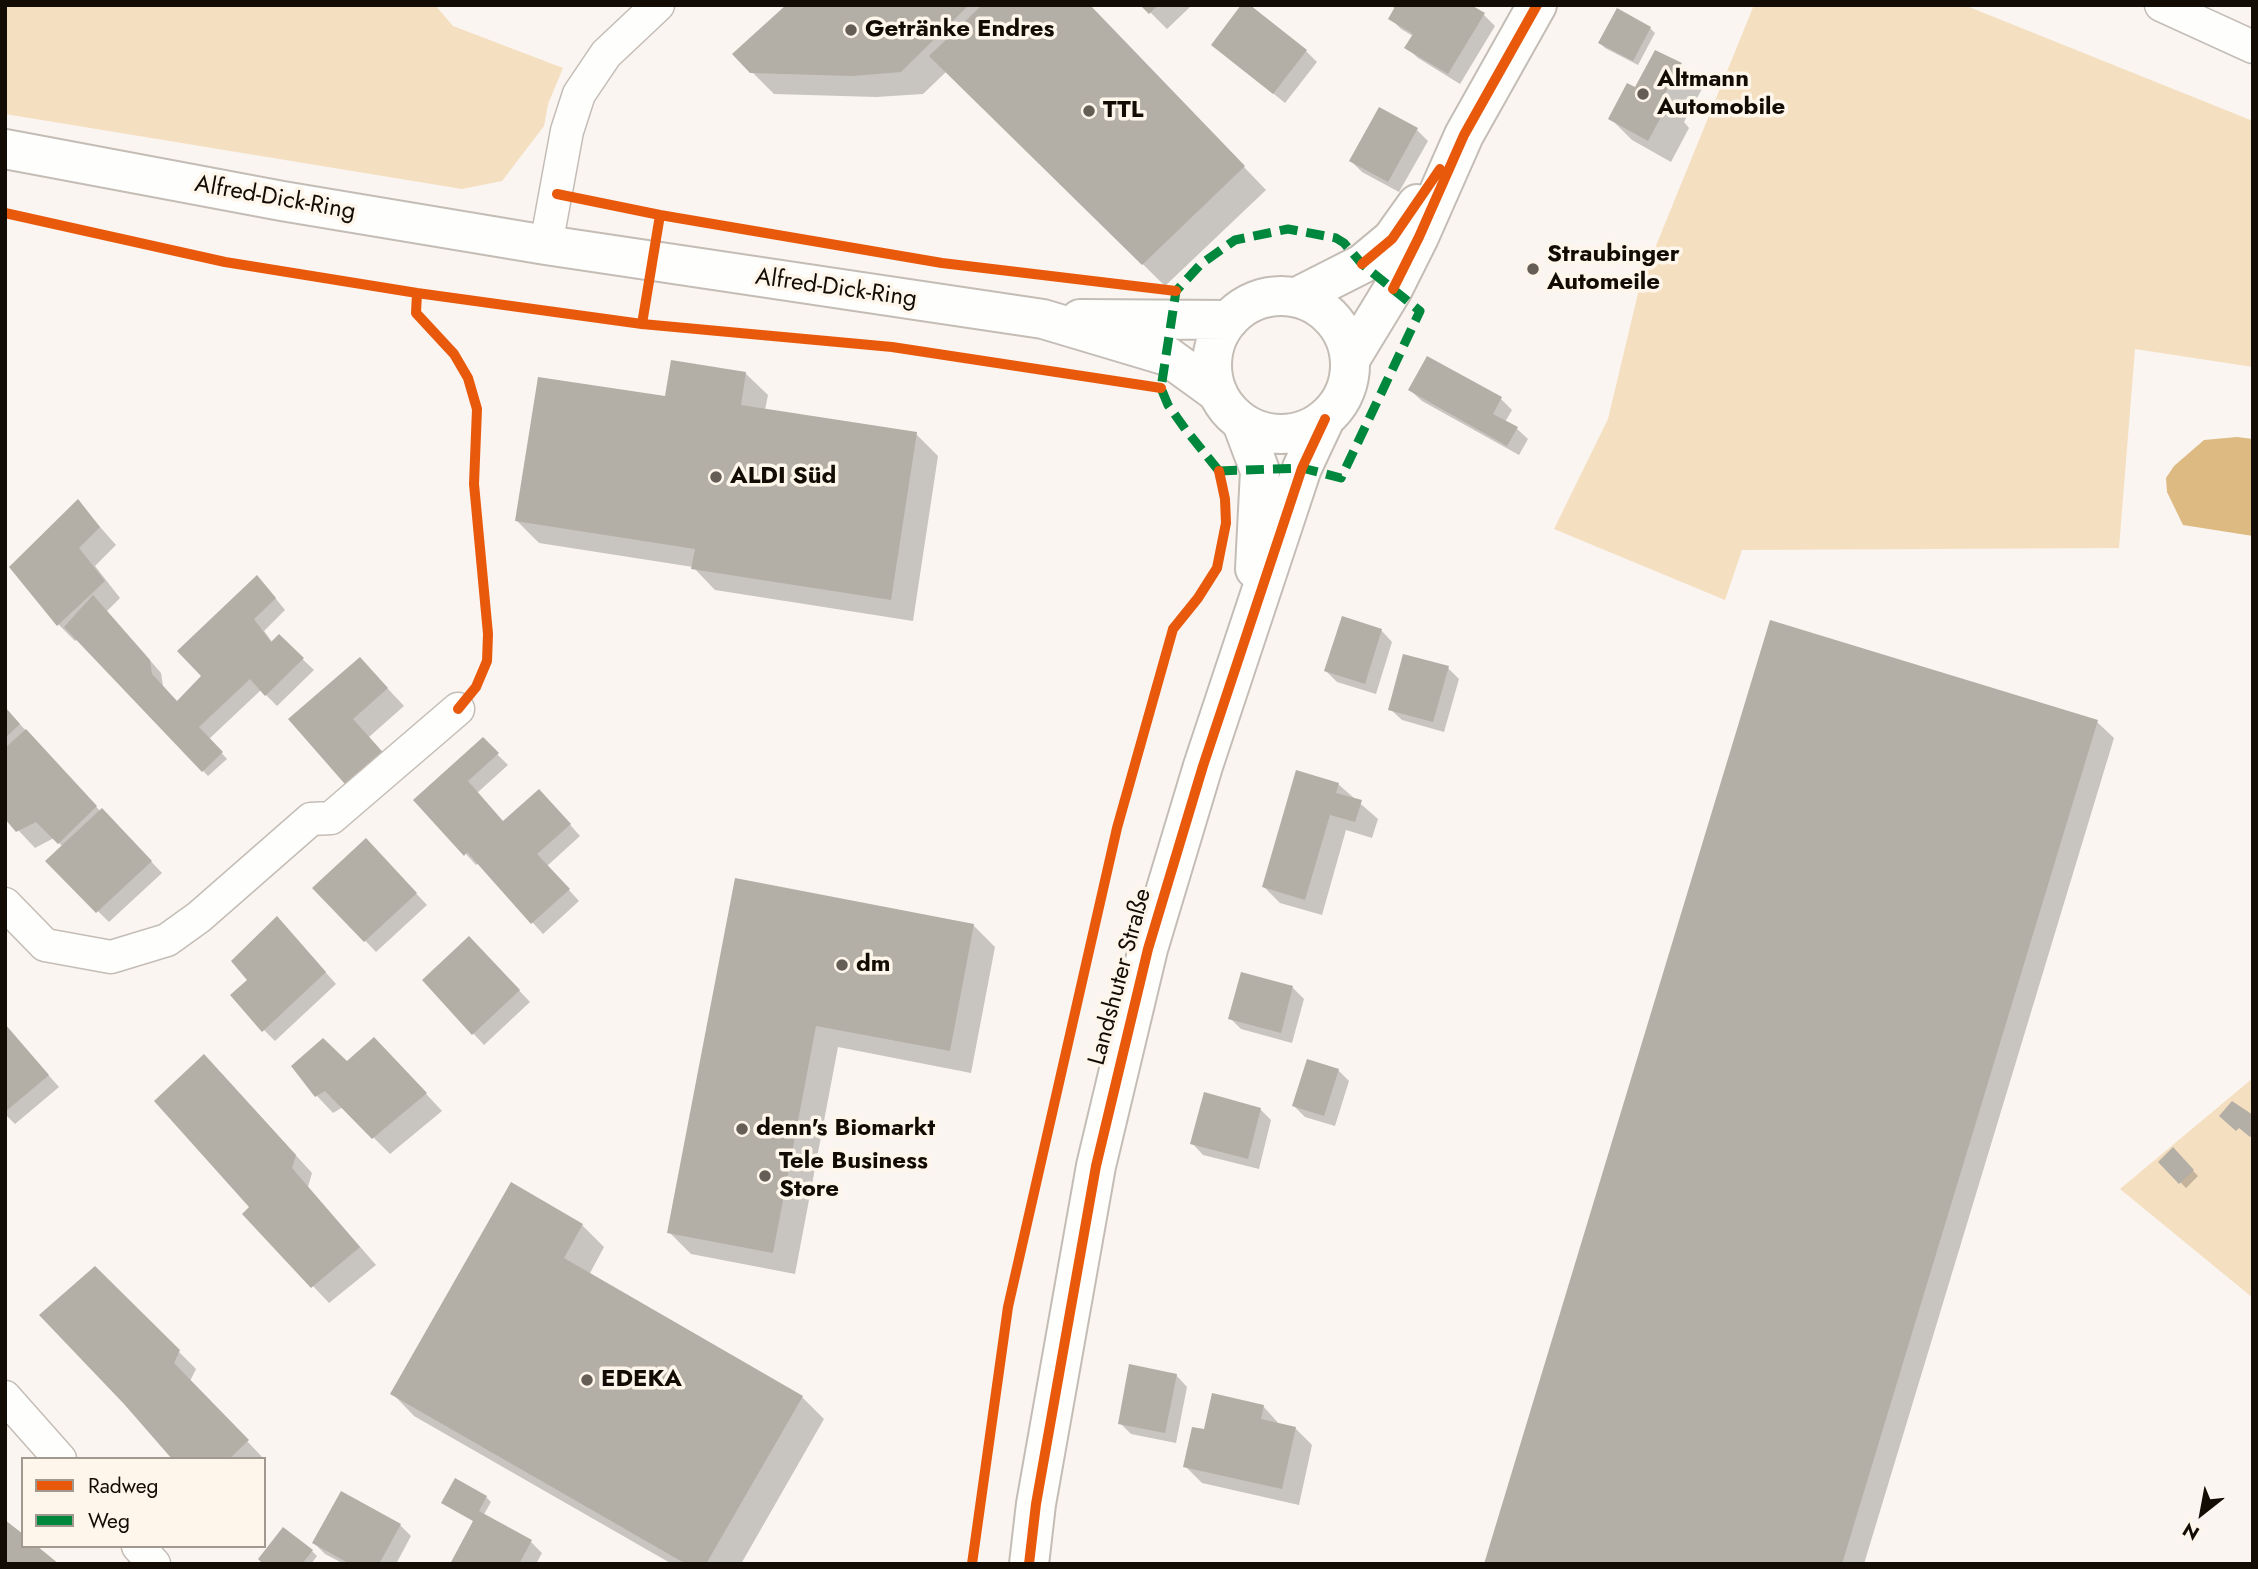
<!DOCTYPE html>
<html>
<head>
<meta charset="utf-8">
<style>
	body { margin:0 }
	#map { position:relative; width:2258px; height:1569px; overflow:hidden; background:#faf5f0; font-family:Jost,sans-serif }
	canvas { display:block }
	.frame { position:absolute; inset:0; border:7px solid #130c04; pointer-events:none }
	.legend { position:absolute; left:21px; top:1457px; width:245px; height:91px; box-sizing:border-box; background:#fff6eb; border:2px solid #a1988f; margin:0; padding:9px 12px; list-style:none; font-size:21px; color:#130c04 }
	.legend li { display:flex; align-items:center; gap:14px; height:35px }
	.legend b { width:35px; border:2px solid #a1988f }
	.north { position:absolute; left:2167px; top:1478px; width:70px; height:70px; -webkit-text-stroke:5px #fff6eb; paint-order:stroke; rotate:211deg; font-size:19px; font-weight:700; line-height:28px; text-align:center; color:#130c04 }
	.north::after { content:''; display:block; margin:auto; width:24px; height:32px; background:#130c04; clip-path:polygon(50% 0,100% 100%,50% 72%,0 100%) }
</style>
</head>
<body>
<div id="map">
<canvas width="2258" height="1569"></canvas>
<div class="frame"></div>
<ul class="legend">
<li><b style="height:9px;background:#e8590c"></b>Radweg</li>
<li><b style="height:9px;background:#00873e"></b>Weg</li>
</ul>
<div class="north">N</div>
</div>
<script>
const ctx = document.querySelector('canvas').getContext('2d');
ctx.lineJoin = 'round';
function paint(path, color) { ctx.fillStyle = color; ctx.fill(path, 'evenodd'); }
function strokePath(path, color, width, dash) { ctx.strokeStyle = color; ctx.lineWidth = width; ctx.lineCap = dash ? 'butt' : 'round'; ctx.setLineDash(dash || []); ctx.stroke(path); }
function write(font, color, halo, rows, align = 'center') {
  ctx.font = font + ' Jost,sans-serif'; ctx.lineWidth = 7; ctx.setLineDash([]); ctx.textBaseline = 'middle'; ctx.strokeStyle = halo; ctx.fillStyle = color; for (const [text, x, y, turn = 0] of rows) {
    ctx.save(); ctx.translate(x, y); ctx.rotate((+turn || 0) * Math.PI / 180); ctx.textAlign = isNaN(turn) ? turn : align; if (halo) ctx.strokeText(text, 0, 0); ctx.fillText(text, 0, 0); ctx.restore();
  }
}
paint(new Path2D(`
	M 5,5 L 435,5 L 453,26 L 563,68 L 548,104 L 544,126 L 502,181 L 462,189 L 5,114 Z
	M 1754,5 L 1964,5 L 2253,121 L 2253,367 L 2135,349 L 2119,548 L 1742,550 L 1725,600 L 1554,529 L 1608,419 L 1640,285 Z
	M 2253,1078 L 2253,1298 L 2120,1189 Z`), '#f5dfc1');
paint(new Path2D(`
	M 2237,437 L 2253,439 L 2253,536 L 2183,525 L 2167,492 L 2166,478 L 2174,466 L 2204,440 Z`), '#deba83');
paint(new Path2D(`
	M 788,5 L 1089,5 L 1266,190 L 1165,286 L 947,71 L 923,94 L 876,97 L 774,94 L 734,54 Z
	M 1143,5 L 1189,5 L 1190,7 L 1167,29 Z
	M 1391,5 L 1468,5 L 1484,15 L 1495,26 L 1460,84 L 1418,58 L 1406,47 L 1413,36 L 1401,29 L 1390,18 L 1395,9 Z
	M 1650,28 L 1655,33 L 1638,65 L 1605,48 L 1600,43 Z
	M 1213,44 L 1306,51 L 1317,62 L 1285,103 Z
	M 1680,65 L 1703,87 L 1684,122 L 1689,128 L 1671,162 L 1632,140 L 1610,118 L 1636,89 Z
	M 1417,130 L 1428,141 L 1399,192 L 1362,172 L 1351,161 Z
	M 1428,358 L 1501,399 L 1512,410 L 1505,422 L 1516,428 L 1528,439 L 1519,455 L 1422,401 L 1410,390 Z
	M 745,373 L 768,395 L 765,410 L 916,434 L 938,456 L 913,621 L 715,590 L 693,567 L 539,543 L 517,521 L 667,398 Z
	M 78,502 L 116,545 L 95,566 L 120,598 L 107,611 L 161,673 L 163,686 L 178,703 L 203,676 L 268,589 L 285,610 L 264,631 L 273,643 L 279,637 L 314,670 L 277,706 L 261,690 L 209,739 L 227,759 L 208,776 L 78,639 L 75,641 L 59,625 L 11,567 Z
	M 1381,630 L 1392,642 L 1376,694 L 1337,682 L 1326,671 Z
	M 1448,668 L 1459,679 L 1444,732 L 1402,720 L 1390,709 Z
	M 376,676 L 404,706 L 369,737 L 403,776 L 369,806 L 291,719 Z
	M 5,708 L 101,812 L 113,821 L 162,873 L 109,922 L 47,861 L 63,847 L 54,838 L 35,848 L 5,816 Z
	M 2097,722 L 2114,738 L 1864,1564 L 1486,1564 Z
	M 483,740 L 508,765 L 477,793 L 503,822 L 550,802 L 580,836 L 547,866 L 579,901 L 543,934 L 479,863 L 476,865 L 416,800 Z
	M 1338,784 L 1378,819 L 1372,838 L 1346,830 L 1322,915 L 1280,903 L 1264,887 Z
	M 377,852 L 427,905 L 376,952 L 315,888 Z
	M 736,880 L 973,925 L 995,947 L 971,1073 L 838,1047 L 795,1274 L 691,1254 L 669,1232 Z
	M 287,929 L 336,984 L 275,1041 L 264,1030 Z
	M 480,949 L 530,1002 L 484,1045 L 424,980 Z
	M 1293,988 L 1304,999 L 1292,1043 L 1241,1029 L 1230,1018 Z
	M 5,1026 L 59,1087 L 15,1124 L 5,1114 Z
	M 391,1056 L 442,1111 L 390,1154 L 343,1107 L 333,1113 L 317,1096 L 347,1063 Z
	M 1338,1070 L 1349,1081 L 1335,1126 L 1305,1117 L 1294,1106 Z
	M 221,1073 L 312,1173 L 308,1187 L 376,1265 L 329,1303 L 313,1286 L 252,1208 Z
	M 1260,1109 L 1271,1120 L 1259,1169 L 1203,1155 L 1192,1143 Z
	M 2173,1150 L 2198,1176 L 2186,1188 L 2161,1162 Z
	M 582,1225 L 604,1247 L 589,1275 L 802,1397 L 824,1419 L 741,1564 L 672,1564 L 414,1416 L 392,1393 Z
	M 95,1268 L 196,1369 L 190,1381 L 264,1459 L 174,1459 Z
	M 1176,1375 L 1187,1387 L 1176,1443 L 1131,1434 L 1120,1423 Z
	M 1263,1406 L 1280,1425 L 1295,1428 L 1312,1445 L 1299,1505 L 1202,1483 L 1185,1466 L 1205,1432 Z
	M 486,1497 L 491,1502 L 483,1516 L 531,1542 L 542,1553 L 536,1564 L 452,1564 L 475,1522 L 444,1503 Z
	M 400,1525 L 411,1536 L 396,1564 L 344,1564 L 325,1554 L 314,1543 Z
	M 312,1551 L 317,1556 L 311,1564 L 264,1564 Z`), '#0003');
paint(new Path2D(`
	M 786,5 L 969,5 L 901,72 L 853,76 L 750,73 L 732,54 Z
	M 982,5 L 1090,5 L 1245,166 L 1142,265 L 929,56 Z
	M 1140,5 L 1158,5 L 1149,14 Z
	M 1241,5 L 1250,5 L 1307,50 L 1273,94 L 1211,45 Z
	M 1396,5 L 1471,5 L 1485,13 L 1448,74 L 1404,48 L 1413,34 L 1388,19 Z
	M 1617,8 L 1651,27 L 1633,61 L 1598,43 Z
	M 1655,50 L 1682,63 L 1661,101 L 1668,104 L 1648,141 L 1608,119 L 1627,83 L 1635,87 Z
	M 1379,107 L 1418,128 L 1388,182 L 1349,161 Z
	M 1427,356 L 1502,397 L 1493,414 L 1518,427 L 1507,446 L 1408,390 Z
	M 671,360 L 746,372 L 741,405 L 917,432 L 891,600 L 691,569 L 695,549 L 515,521 L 538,377 L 665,396 Z
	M 78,499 L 100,527 L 79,548 L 105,581 L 57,626 L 9,567 Z
	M 257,575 L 276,598 L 254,619 L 271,642 L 279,634 L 304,658 L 265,696 L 250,679 L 199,727 L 223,752 L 202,772 L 64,627 L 93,595 L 150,660 L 152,674 L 177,701 L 201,676 L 177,651 Z
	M 1342,616 L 1382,629 L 1365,684 L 1324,671 Z
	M 1770,620 L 2098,720 L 1842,1564 L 1484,1564 Z
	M 1403,654 L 1449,666 L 1433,722 L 1388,710 Z
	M 360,657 L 388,688 L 353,719 L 388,758 L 351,791 L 288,719 Z
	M 5,707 L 20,724 L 5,738 Z
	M 26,729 L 97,806 L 58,844 L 36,822 L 16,832 L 5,819 L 5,748 Z
	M 483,737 L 499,753 L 468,781 L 503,821 L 539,789 L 571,824 L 537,854 L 570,889 L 531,924 L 467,852 L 464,856 L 413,800 Z
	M 1296,770 L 1339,783 L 1336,793 L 1362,800 L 1355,822 L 1330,815 L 1305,900 L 1262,887 Z
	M 102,808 L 152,861 L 96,913 L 45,861 Z
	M 366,838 L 417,893 L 364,942 L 312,888 Z
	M 735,878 L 974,924 L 950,1051 L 816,1026 L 773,1253 L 667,1233 Z
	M 277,916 L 326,972 L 262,1032 L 230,995 L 247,980 L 231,961 Z
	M 469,936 L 520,990 L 472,1035 L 422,980 Z
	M 1241,972 L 1293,986 L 1281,1033 L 1228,1019 Z
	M 5,1024 L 49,1075 L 5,1112 Z
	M 374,1037 L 427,1093 L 372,1139 L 325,1091 L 315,1097 L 291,1066 L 323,1038 L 347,1061 Z
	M 204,1054 L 296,1155 L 292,1168 L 360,1247 L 311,1288 L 242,1214 L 249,1207 L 154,1101 Z
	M 1307,1059 L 1339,1069 L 1324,1116 L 1292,1106 Z
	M 1204,1092 L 1261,1108 L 1248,1159 L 1190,1144 Z
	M 2232,1101 L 2253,1115 L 2253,1134 L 2250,1137 L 2239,1128 L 2236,1131 L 2219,1116 Z
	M 2173,1147 L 2194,1170 L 2179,1184 L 2158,1162 Z
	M 511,1182 L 583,1224 L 564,1258 L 803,1396 L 706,1564 L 686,1564 L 390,1394 Z
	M 95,1266 L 180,1350 L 174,1363 L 249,1440 L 229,1459 L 172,1459 L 124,1404 L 39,1315 Z
	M 1129,1364 L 1177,1374 L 1165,1433 L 1118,1424 Z
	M 1212,1393 L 1264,1405 L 1261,1419 L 1296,1427 L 1282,1489 L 1183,1467 L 1192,1427 L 1204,1429 Z
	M 455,1478 L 487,1496 L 479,1511 L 532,1540 L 519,1564 L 450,1564 L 473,1521 L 441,1503 Z
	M 341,1491 L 401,1524 L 379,1564 L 350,1564 L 312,1543 Z
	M 5,1520 L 23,1534 L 23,1546 L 37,1546 L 59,1564 L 5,1564 Z
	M 283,1527 L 313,1550 L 302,1564 L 263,1564 L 258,1559 Z`), '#b3aea6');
const street = new Path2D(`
	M 2161,5 L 2253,47
	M 546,245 L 567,131 L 579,94 L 606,54 L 658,5
	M 5,904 L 45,945 L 111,957 L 167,940 L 199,917 L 311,819 L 331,818 L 458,709
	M 5,1397 L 60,1459
	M 138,1546 L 154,1564`);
const secondary = new Path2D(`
	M 5,149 L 282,201 L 546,245 L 1043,319 L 1167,356 L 1218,393
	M1212 365a69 69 0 1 1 138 0a69 69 0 1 1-138 0Z
	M 1297,297 L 1362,264 L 1392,239 L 1417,204
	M 1080,319 L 1229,320
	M 1351,358 L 1393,289 L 1419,237 L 1464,135 L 1537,5
	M 1242,423 L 1260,471 L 1255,569
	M 1029,1564 L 1036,1504 L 1096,1166 L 1148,949 L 1203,766 L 1302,468 L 1325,419`);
strokePath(street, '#c4bdb6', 35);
strokePath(secondary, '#c4bdb6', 42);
strokePath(street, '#fefefd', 32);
strokePath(secondary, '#fefefd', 38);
strokePath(new Path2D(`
	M 1219,471 L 1302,468 L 1341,478 L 1420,311 L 1362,264 L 1344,243 L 1336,238 L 1288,229 L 1235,240 L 1201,264 L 1176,291 L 1161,388 L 1168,405 L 1186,430 L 1219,471 L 1220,478`), '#00873e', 9, [18, 9]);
strokePath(new Path2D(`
	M 557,194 L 660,215 L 942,263 L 1176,291
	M 5,213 L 225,262 L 417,293 L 642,324 L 892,347 L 1161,388
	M 1362,264 L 1392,239 L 1440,169
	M 1393,289 L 1419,237 L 1464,135 L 1537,5
	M 417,293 L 416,313 L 454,354 L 468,378 L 477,409 L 474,484 L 488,634 L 487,661 L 476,687 L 458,709
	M 642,324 L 660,215
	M 972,1564 L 1008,1307 L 1117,828 L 1173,629 L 1198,598 L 1217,568 L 1226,523 L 1225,499 L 1219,471
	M 1029,1564 L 1036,1504 L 1096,1166 L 1148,949 L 1203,766 L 1302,468 L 1325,419`), '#e8590c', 10);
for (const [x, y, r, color] of [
	[851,30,7,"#645e57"],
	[1643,94,7,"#645e57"],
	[1089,111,7,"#645e57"],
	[1533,269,7,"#645e57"],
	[716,477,7,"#645e57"],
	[842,965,7,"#645e57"],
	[742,1129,7,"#645e57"],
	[765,1176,7,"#645e57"],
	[587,1380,7,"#645e57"]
]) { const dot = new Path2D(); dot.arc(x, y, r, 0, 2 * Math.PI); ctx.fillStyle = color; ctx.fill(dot); strokePath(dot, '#fff6eb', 2.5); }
write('bold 24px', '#130c04', '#fff6eb', [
	["Getränke Endres",865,30],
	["Altmann",1657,80],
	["Automobile",1657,108],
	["TTL",1103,111],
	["Straubinger",1547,255],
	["Automeile",1547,283],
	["ALDI Süd",730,477],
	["dm",856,965],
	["denn's Biomarkt",756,1129],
	["Tele Business",779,1162],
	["Store",779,1190],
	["EDEKA",601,1380]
], 'left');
write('24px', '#130c04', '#fff6eb', [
	["Alfred-Dick-Ring",275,199,10],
	["Alfred-Dick-Ring",836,289,8],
	["Landshuter Straße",1121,977,-75]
]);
</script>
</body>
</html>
